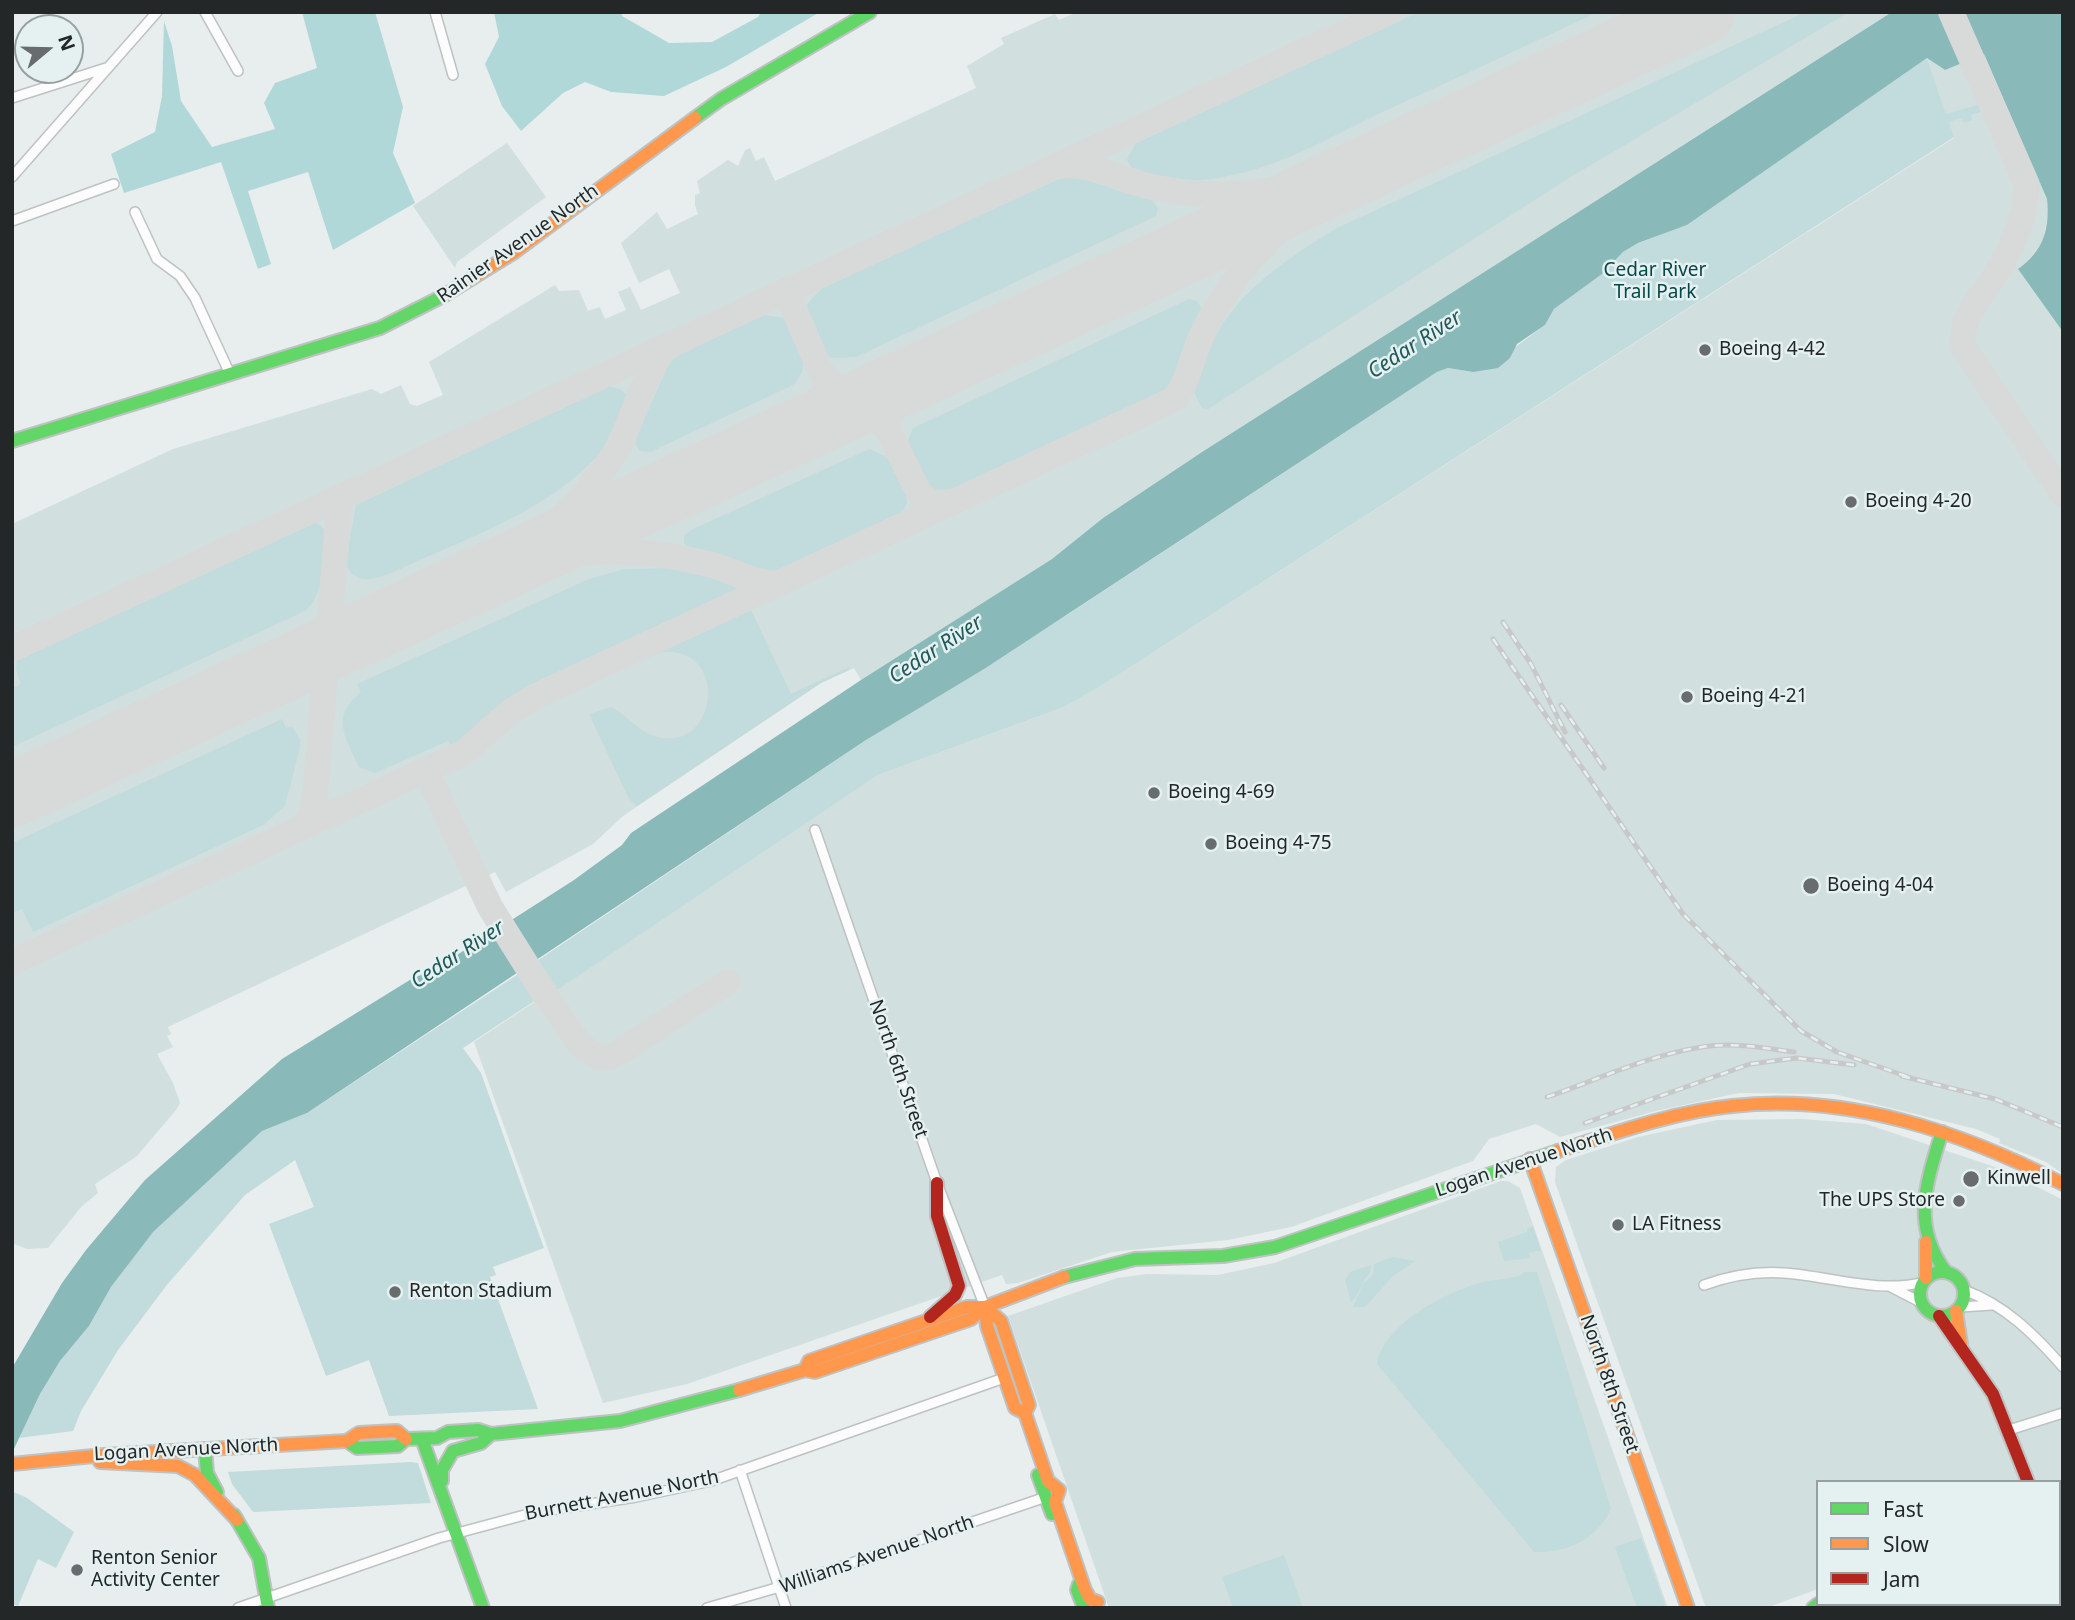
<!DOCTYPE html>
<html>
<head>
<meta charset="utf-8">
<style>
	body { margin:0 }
	#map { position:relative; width:2075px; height:1620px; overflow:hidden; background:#e8eded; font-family:"Noto Sans",sans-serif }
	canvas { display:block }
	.frame { position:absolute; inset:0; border:14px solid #232727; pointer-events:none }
	.legend { position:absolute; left:1816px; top:1480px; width:245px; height:126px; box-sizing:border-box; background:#e5f0f0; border:2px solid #97a0a0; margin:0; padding:9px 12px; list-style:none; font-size:21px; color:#232727 }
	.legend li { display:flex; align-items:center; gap:14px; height:35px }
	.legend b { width:35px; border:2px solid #97a0a0 }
	.north { position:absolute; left:14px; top:14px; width:70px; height:70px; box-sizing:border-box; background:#e5f0f0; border:2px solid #97a0a0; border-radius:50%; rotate:71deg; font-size:19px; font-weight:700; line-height:28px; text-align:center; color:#232727 }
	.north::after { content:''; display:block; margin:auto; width:24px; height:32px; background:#686c6c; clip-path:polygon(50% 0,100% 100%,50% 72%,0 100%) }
</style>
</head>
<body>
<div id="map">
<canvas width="2075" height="1620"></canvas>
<div class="frame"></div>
<ul class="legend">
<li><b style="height:9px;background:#63d668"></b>Fast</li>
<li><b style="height:9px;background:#ff974d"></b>Slow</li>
<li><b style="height:9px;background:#b3261e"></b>Jam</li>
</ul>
<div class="north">N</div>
</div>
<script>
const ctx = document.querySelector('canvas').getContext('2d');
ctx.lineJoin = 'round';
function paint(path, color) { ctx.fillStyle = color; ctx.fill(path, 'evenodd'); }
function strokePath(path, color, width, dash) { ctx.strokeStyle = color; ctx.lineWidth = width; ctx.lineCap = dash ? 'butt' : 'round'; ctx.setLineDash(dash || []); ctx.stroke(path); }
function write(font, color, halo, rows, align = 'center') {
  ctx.font = font + ' "Noto Sans",sans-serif'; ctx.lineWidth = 5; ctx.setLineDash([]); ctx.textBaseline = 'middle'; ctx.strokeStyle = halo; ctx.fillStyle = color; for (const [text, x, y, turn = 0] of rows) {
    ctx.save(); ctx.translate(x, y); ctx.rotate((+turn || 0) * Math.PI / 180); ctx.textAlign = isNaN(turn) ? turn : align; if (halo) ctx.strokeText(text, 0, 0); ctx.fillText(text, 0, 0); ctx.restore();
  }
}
paint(new Path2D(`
	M 1077,12 L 1892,12 L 1202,452 L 1103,518 L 1052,559 L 867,678 L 861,680 L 854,668 L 821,683 L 623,816 L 593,844 L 506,892 L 495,872 L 168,1027 L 171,1034 L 167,1036 L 173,1047 L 157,1054 L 173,1083 L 180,1103 L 176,1110 L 136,1157 L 95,1184 L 98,1193 L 82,1206 L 48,1248 L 27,1249 L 12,1243 L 12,524 L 173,449 L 372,389 L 381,394 L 401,385 L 410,404 L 417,406 L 443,395 L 429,362 L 555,285 L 559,291 L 579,290 L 588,311 L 600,307 L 605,319 L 626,310 L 618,292 L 630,287 L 641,310 L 680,293 L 669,269 L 639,283 L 621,243 L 657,212 L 667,229 L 698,214 L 695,205 L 695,195 L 700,193 L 697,181 L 728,160 L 738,166 L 745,150 L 750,148 L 756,161 L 764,157 L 775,181 L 976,88 L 967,66 L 1004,44 L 1001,38 L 1055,14 L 1059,20 Z
	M 1984,54 L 2047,199 L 2048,214 L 2043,240 L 2035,257 L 2018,269 L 2063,332 L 2063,1174 L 2046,1162 L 1999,1143 L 2000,1139 L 1976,1129 L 1834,1094 L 1739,1093 L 1656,1111 L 1560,1137 L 1536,1124 L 1489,1139 L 1473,1161 L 1291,1227 L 1228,1240 L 1112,1252 L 1018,1283 L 1006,1284 L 1002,1275 L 687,1384 L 603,1403 L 474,1042 L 878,775 L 1064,707 L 1104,684 L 1954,138 L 1927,58 L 1945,70 Z
	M 507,143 L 546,197 L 457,262 L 455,268 L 413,206 Z
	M 1802,1119 L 1866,1124 L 2004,1170 L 2063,1200 L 2063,1512 L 2059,1510 L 2059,1482 L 1818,1482 L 1818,1589 L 1766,1608 L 1706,1608 L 1555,1182 L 1556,1167 L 1566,1160 L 1638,1137 L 1717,1120 Z
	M 1501,1181 L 1508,1181 L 1520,1188 L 1668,1608 L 1109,1608 L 1008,1316 L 1117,1278 L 1147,1274 L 1218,1275 L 1274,1263 Z
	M 2063,1558 L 2063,1608 L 1892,1608 L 1902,1604 L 2059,1604 L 2059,1559 Z`), '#d2dfdf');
paint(new Path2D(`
	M 1419,12 L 1598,12 C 1524,47 1450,81 1376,115 C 1338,133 1299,156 1259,168 C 1229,178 1140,197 1127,159 L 1136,143 Z
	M 1806,12 L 1849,12 L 1569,178 L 1208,409 L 1202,408 L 1193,391 L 1195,382 C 1202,364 1209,344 1220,328 C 1248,284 1293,255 1337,228 Z
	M 1927,58 L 1946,114 L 2005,97 L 2007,104 L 1971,115 L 1972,120 L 1964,123 L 1961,118 L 1949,122 L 1954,137 L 1104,684 L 1064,707 L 878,775 L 557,990 L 537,961 L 866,740 L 1067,615 L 1437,372 L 1448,368 L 1473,372 L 1510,358 L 1514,348 L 1545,325 L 1554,309 L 1602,274 L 1623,252 L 1638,243 L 1687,225 Z
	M 1070,174 L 1152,200 L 1158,208 L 1156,216 L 856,357 L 832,358 L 824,354 L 807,317 L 807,305 L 824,285 Z
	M 1189,299 L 1197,301 L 1202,309 L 1169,393 L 1159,401 L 954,495 L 941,499 L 923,487 L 906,445 L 913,428 Z
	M 763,315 L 785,318 C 801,340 814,364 793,385 L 650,452 L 640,451 L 635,444 L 637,435 L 671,359 Z
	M 606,387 C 619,387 625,390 630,402 C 596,497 478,532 394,572 C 375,579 357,587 345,564 L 356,505 Z
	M 869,449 L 890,458 L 906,492 L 907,503 L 897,522 L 781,575 L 765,576 L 691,550 L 684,543 L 684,536 L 691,530 Z
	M 312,523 L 319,524 L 325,531 C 323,559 327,590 305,611 L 12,747 L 12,689 L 21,684 L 16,669 L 17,660 Z
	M 686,568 L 731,583 L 738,590 L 731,598 L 540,685 L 453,748 L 448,741 L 375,773 L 359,767 C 345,736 330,717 361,692 L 357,684 L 589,579 L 624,569 Z
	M 749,606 L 791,694 L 849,667 L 849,670 L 821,683 L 637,806 L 629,799 L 589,714 L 611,707 C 626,714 636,729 651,735 C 721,761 733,633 651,654 L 650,651 Z
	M 282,719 L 286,728 L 292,727 L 300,739 L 300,747 L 285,806 L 263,825 L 33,932 L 22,909 L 12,913 L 12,843 Z
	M 520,973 L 536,1000 L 463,1048 L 481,1073 L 544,1248 L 493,1267 L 496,1275 L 490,1277 L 538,1409 L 389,1416 L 369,1360 L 326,1376 L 269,1224 L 314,1207 L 295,1160 L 245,1195 L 166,1286 L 118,1350 L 81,1411 L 73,1431 L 19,1438 L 40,1394 L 60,1361 L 89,1326 L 111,1287 L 152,1232 L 185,1200 L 262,1131 L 307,1113 Z
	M 1533,1226 L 1541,1250 L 1529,1253 L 1530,1258 L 1504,1261 L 1498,1242 L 1527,1232 L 1527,1229 Z
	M 1393,1257 L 1415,1261 L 1393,1276 L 1365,1307 L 1353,1307 L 1363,1284 L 1373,1275 L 1374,1264 Z
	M 1371,1265 L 1370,1273 C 1360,1282 1361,1295 1351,1302 L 1345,1279 L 1352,1271 Z
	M 1525,1272 L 1537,1272 L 1611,1509 C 1596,1540 1567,1553 1534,1552 L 1377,1364 C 1384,1324 1443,1294 1479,1283 C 1493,1279 1516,1280 1525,1272 Z
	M 411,1462 L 418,1463 L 431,1503 L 253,1512 L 232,1484 L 228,1472 Z
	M 12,1491 L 27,1498 L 74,1532 L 56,1568 L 38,1559 L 18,1606 L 12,1604 Z
	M 1641,1538 L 1666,1608 L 1637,1608 L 1615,1547 Z
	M 1284,1555 L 1303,1608 L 1233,1608 L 1222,1577 Z`), '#c2dbdc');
paint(new Path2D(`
	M 302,12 L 375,12 L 403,107 L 393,153 L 415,203 L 333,250 L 308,172 L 248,191 L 271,264 L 258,269 L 221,162 L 124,193 L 111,154 L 155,132 L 162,96 L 164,21 L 172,46 L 181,101 L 212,147 L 275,129 L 264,103 L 275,83 L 317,68 Z
	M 494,12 L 621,12 L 622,16 L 669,43 L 712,42 L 758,17 L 761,12 L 820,12 L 726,67 L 664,96 L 611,92 L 585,82 L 563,93 L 521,131 L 502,106 L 485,64 L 499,37 Z`), '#b1d8d8');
paint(new Path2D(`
	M 1892,12 L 2063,12 L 2063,332 L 2018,269 C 2043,252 2050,229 2047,199 L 1984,54 L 1945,70 L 1927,58 L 1687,225 L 1638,243 L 1623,252 L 1602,274 L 1554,309 L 1545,325 L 1517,344 L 1510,358 L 1498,368 L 1473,372 L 1448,368 L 1437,372 L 984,669 L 866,740 L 307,1113 L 262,1131 L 153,1232 L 111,1287 L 89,1326 L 60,1361 L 40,1394 L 12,1453 L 12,1368 L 62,1283 L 86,1250 L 145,1180 L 282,1059 L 413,978 L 432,971 L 574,880 L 622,845 L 631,833 L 861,680 L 1052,559 L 1103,518 L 1202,452 Z`), '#8ab9ba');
paint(new Path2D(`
	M 1938,12 L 1962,12 L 1983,58 L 1963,67 Z
	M 509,918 L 539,964 L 521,976 L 491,929 Z`), '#e8eded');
strokePath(new Path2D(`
	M 1654,12 L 1675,20 L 1685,20
	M 1951,12 L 2026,183 C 2028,217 2011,251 1992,280 C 1978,301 1958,321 1964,348 L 2063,495
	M 1624,48 L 1637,29 L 1641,12
	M 1058,166 C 1088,161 1123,181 1152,187 C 1218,201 1269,193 1333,179
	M 786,291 L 825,381 C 825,406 814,418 795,432
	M 822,373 C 839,395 857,396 883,392
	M 908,380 L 889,405 L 889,432 L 920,495 L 933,503 L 954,502
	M 834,414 C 856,410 875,413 889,432
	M 510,567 C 575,547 642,547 708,564 C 731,569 756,586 780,583
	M 485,575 C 537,542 584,504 616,451 C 631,426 648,361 668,347
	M 12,649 L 1389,12
	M 426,771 L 490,907 L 542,990 L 580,1045 L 599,1058 L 613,1056 L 728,982
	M 299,830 L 310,819 L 314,806 L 340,498
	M 12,962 L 465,752 L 510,712 L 534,697 L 1175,399 C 1189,381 1192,355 1202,335 C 1236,264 1288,214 1355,173`), '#d8dada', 26);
strokePath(new Path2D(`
	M 12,795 L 1703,12`), '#d8dada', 65);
const street = new Path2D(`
	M 205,12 L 238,71
	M 435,12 L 453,75
	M 12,98 L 106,68
	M 12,177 L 157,12
	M 135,212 L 157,259 L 180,276 L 195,298 L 230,374
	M 12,221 L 114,184
	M 815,830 L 937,1183 L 985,1307
	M 1704,1285 C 1729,1276 1757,1271 1784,1273 C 1829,1276 1879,1294 1924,1282
	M 1891,1287 L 1922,1303
	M 1964,1290 C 2005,1305 2034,1334 2063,1367
	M 1960,1307 L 1992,1305
	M 2009,1430 L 2063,1413
	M 740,1470 L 786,1608
	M 238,1608 L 439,1538 L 532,1513 L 636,1497 L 711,1481 L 1004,1378
	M 707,1608 L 790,1584 L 1046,1497`);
const fast = new Path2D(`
	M 695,118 L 721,99 L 870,12
	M 12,441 L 380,328 L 445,295
	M 1942,1132 C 1926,1183 1911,1226 1946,1272
	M1920 1294a22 22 0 1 1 44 0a22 22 0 1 1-44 0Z
	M 1064,1277 L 1135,1259 L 1223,1256 L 1275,1247 L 1558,1151
	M 422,1439 L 483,1608
	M 347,1441 L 357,1448 L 398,1446 L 406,1439 L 437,1438 L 448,1432 L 478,1430 L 491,1434 L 620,1421 L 739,1390
	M 205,1449 L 207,1473 L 217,1492
	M 1038,1475 L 1052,1514
	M 442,1481 L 442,1470 L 453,1451 L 481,1443 L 491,1434
	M 234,1515 L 259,1558 L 268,1608
	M 2059,1528 L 2063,1527
	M 1079,1584 L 1077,1590 L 1084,1608
	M 1813,1608 L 1818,1604`);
const slow = new Path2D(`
	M 445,295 L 513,253 L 695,118
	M 1558,1151 C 1615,1133 1673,1112 1732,1106 C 1848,1093 1962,1132 2063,1184
	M 1530,1159 L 1688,1608
	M 1926,1242 L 1926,1278
	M 985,1307 L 1001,1321 L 1029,1405 L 1025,1413 L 1048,1481 L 1059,1490 L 1055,1502 L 1085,1590 L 1090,1599 L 1098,1602
	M 985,1307 L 987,1326 L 1015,1408 L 1025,1413
	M 1956,1311 L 1961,1344
	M 805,1370 L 809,1361 L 967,1307 L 985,1307 L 1064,1277
	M 739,1390 L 805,1370 L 815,1372 L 971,1319 L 985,1307
	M 100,1462 L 178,1466 L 195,1475 L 237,1520
	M 12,1464 L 104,1455 L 347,1441 L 359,1433 L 397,1431 L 406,1439
	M 2059,1570 L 2063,1580
	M 1855,1608 L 1865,1604`);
const jam = new Path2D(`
	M 1939,1316 L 1993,1394 L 2028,1482
	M 930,1317 L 955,1295 L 959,1286 L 937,1216 L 937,1183`);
strokePath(street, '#bec2c2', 12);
strokePath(fast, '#bec2c2', 16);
strokePath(slow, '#bec2c2', 16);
strokePath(jam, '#bec2c2', 16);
strokePath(street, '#fcfcfc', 9);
strokePath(fast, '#63d668', 12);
strokePath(slow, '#ff974d', 12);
strokePath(jam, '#b3261e', 12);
const rail = new Path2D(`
	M 1503,622 L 1531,664 L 1565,732
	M 1493,639 L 1683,914 L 1801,1031 L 1837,1052 L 1911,1078
	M 1561,705 L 1604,768
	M 1902,1076 L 1995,1099 L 2063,1127
	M 1547,1097 C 1597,1080 1649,1055 1702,1047 C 1733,1042 1763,1048 1794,1052
	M 1585,1123 L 1750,1064 L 1797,1058 L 1854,1065`);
strokePath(rail, '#c8c8c8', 5);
strokePath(rail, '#e5f0f0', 2.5, [8]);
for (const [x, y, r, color] of [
	[1705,350,7,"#686c6c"],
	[1851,502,7,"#686c6c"],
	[1687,697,7,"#686c6c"],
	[1154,793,7,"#686c6c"],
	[1211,844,7,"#686c6c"],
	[1811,886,9,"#686c6c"],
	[1971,1179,9,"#686c6c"],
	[1959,1201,7,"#686c6c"],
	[1618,1225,7,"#686c6c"],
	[395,1292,7,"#686c6c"],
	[77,1570,7,"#686c6c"]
]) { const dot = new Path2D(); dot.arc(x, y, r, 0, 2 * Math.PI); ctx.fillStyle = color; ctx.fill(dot); strokePath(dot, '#e5f0f0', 2.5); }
write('19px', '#232727', '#e5f0f0', [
	["Rainier Avenue North",518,244,-35],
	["North 6th Street",898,1069,71],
	["Logan Avenue North",1524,1163,-18],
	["North 8th Street",1609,1384,71],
	["Logan Avenue North",186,1450,-3],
	["Burnett Avenue North",622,1496,-11],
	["Williams Avenue North",877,1555,-19]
]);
write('19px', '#084748', '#e5f0f0', [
	["Cedar River",1655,271],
	["Trail Park",1655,293]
]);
write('19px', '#232727', '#e5f0f0', [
	["Boeing 4-42",1719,350],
	["Boeing 4-20",1865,502],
	["Boeing 4-21",1701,697],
	["Boeing 4-69",1168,793],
	["Boeing 4-75",1225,844],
	["Boeing 4-04",1827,886],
	["Kinwell",1987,1179],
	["The UPS Store",1945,1201,"right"],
	["LA Fitness",1632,1225],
	["Renton Stadium",409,1292],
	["Renton Senior",91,1559],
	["Activity Center",91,1581]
], 'left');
write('italic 21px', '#20595a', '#e5f0f0', [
	["Cedar River",1415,345,-33],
	["Cedar River",936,650,-33],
	["Cedar River",458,955,-33]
]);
</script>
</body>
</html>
